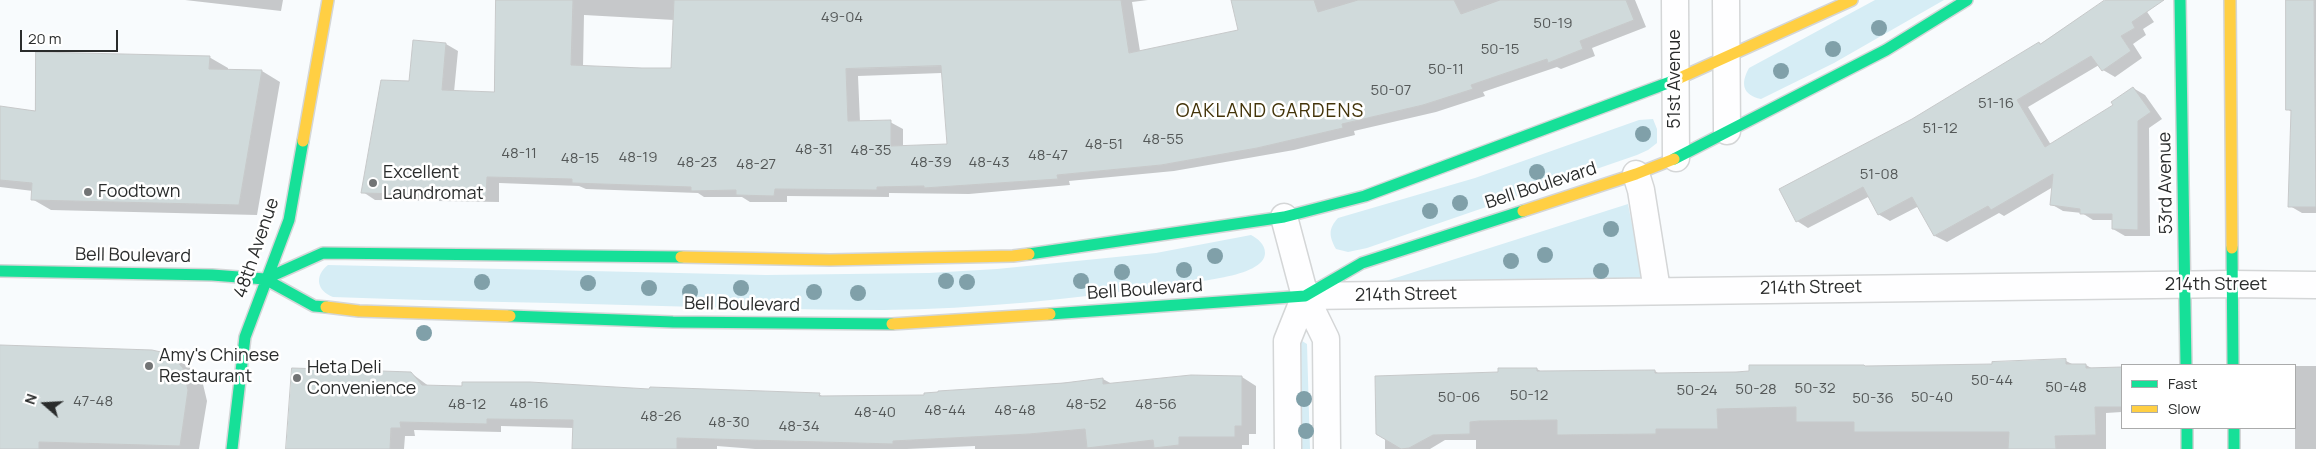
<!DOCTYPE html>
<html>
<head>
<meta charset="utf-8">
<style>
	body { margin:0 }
	#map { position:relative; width:2316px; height:449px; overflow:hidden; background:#f8fbfd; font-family:Manrope,sans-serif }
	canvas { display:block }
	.legend { position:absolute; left:2121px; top:364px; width:175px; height:65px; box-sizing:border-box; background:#fff; border:1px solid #aaabab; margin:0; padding:6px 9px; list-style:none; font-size:15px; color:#2a2c2c }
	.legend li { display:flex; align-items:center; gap:10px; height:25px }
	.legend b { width:25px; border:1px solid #aaabab }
	.north { position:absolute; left:20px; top:379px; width:50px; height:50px; -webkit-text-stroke:4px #fff; paint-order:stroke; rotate:289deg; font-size:14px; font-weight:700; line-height:20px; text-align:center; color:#2a2c2c }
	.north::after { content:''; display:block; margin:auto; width:18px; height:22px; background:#2a2c2c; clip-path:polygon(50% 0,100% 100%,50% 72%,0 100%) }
	.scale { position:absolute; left:20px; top:30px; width:98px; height:22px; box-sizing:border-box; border:2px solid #2a2c2c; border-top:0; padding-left:6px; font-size:15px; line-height:18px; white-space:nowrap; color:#2a2c2c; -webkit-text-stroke:4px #fff; paint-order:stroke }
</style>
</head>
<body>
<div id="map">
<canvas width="2316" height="449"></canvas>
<ul class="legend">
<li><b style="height:6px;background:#16e098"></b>Fast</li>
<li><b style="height:6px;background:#ffcf43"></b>Slow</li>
</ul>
<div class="north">N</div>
<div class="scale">20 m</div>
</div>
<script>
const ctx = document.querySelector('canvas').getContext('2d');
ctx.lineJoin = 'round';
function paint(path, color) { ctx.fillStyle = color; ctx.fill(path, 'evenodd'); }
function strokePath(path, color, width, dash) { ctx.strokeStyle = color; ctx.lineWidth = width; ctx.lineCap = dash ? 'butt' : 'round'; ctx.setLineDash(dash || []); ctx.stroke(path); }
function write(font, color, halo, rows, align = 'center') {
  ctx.font = font + ' Manrope,sans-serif'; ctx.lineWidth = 5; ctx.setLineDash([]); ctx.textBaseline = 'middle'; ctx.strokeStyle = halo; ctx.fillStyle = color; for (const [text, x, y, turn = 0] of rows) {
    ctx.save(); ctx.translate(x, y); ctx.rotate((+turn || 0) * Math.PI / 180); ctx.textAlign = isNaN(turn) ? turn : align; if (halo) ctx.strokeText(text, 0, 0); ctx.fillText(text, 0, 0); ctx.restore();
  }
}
paint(new Path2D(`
	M 1875,0 L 1944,0 L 1834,63 L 1761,99 C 1743,95 1740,84 1749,68 Z
	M 1653,119 L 1657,129 L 1657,143 L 1648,150 L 1637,155 L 1367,248 L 1348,252 L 1336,249 C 1329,236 1328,229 1338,218 L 1475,178 L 1639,120 Z
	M 1628,204 L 1643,279 L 1386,281 Z
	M 1251,235 C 1258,239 1265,244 1265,253 C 1265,278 1188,282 1169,285 C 1075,299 978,309 883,310 C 797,310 711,307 625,305 C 528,302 431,301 333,297 C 317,291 314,276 328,265 L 766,275 L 929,273 L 997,269 L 1156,253 Z
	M 1302,341 L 1307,344 L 1310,449 L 1296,449 L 1298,342 Z`), '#d6edf5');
paint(new Path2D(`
	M 185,0 L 283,0 L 281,11 Z
	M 497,0 L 1148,0 L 1132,2 L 1140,51 L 1240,31 L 1232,0 L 1635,0 L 1646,27 L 1592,48 L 1595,56 L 1561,69 L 1557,67 L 1483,92 L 1485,96 L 1436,112 L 1354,131 L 1355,135 L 1294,150 L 1174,171 L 1069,181 L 1070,185 L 969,194 L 889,193 L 889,197 L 787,196 L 787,202 L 750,202 L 742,197 L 704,197 L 698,193 L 586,189 L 579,186 L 499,183 L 499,202 L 375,200 L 363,192 L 410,83 L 446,44 L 458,51 L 454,92 L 496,93 ZM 584,15 L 674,20 L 673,70 L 583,67 ZM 942,73 L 949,146 L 903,147 L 903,129 L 890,122 L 860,122 L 858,76 Z
	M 2107,0 L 2139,0 L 2154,22 L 2143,29 L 2146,35 L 2133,44 L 2142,58 L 2115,77 L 2103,70 L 2099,65 L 2028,107 L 2051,145 L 2114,105 L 2133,88 L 2145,95 L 2162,119 L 2149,128 L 2150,236 L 2125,236 L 2113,229 L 2113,220 L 2093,220 L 2082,213 L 2063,211 L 2051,204 L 2053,187 L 2004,216 L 1999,213 L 1947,242 L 1935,236 L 1919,206 L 1890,221 L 1878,214 L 1870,196 L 1808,228 L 1797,221 L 1912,120 L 2039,43 L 2041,44 Z
	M 2288,0 L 2316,0 L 2316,213 L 2302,213 L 2290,206 L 2292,112 L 2287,109 Z
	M 209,57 L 228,68 L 228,70 L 262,71 L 280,82 L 257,215 L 51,210 L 32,199 L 33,191 L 0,187 L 0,107 L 36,111 Z
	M 0,346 L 169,355 L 189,367 L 202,380 L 207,401 L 199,449 L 0,449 Z
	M 2066,361 L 2074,365 L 2086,365 L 2093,369 L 2122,369 L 2122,412 L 2106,413 L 2106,449 L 1476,449 L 1476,440 L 1445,440 L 1430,449 L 1385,449 L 1385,439 L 1377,435 L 1376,377 L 1499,373 L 1537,369 L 1542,372 L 1655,371 L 1661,375 L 1993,365 L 1993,363 Z
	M 2295,366 L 2316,366 L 2316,449 L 2295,449 Z
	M 411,373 L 430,387 L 819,394 L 823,397 L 925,396 L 1103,379 L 1112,384 L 1242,377 L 1256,386 L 1256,434 L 1249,434 L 1249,445 L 1242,445 L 1242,449 L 975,449 L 975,446 L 907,449 L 755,449 L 717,446 L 717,449 L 574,449 L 574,428 L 501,426 L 501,432 L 414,430 L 415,436 L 405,436 L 404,449 L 287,449 Z`), '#0003');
const building = new Path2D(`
	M 496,0 L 573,0 L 571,65 L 642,68 L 671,68 L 674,0 L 1121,0 L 1129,53 L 1238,30 L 1231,0 L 1314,0 L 1318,12 L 1358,0 L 1454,0 L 1461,14 L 1500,0 L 1626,0 L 1634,20 L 1580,41 L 1583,49 L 1548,63 L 1547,59 L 1471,85 L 1473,89 L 1423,105 L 1342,124 L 1343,128 L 1257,148 L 1161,165 L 1057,175 L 1058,179 L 924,188 L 924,186 L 877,187 L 877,190 L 775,189 L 774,196 L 736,195 L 736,190 L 691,191 L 691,187 L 572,183 L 572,179 L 487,177 L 486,196 L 361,193 L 381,80 L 409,81 L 413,40 L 446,43 L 442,90 L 494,92 ZM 941,66 L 947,144 L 891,146 L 891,120 L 848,121 L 846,69 Z
	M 2105,0 L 2164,0 L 2132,22 L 2135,28 L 2121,36 L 2131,51 L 2102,71 L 2091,56 L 2017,100 L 2045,147 L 2113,105 L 2111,102 L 2133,87 L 2151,112 L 2138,121 L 2138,230 L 2112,229 L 2112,214 L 2080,214 L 2080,209 L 2050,205 L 2053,174 L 1991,210 L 1988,206 L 1934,236 L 1912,197 L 1878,215 L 1863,187 L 1796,222 L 1779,189 L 1912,119 L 2039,42 L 2040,44 Z
	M 2286,0 L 2314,0 L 2316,207 L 2288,207 L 2291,110 L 2286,110 Z
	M 36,52 L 210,56 L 209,69 L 262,70 L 239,205 L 31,200 L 32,183 L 0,180 L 0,106 L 35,111 Z
	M 0,345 L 152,350 L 170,354 L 183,368 L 188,390 L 180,446 L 39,442 L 39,449 L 0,449 Z
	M 2066,359 L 2066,364 L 2086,364 L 2086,368 L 2122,367 L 2122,407 L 2095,407 L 2096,435 L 2055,436 L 2056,449 L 2008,449 L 2009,432 L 1854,432 L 1854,422 L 1796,422 L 1796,407 L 1717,409 L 1718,429 L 1656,429 L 1656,434 L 1557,435 L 1557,420 L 1479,421 L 1470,422 L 1470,434 L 1433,435 L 1409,448 L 1401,449 L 1376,434 L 1375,376 L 1498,372 L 1498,368 L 1537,368 L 1537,371 L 1655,370 L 1655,373 L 1736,372 L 1749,371 L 1749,365 L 1864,365 L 1865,366 L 1992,364 L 1992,362 Z
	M 292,368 L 411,372 L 422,385 L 462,386 L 462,382 L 530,382 L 649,389 L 650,387 L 820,393 L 819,396 L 924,395 L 924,393 L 938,392 L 938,391 L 1064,383 L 1103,378 L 1103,384 L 1191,375 L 1242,376 L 1242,426 L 1235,426 L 1235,437 L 1179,437 L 1179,445 L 1154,448 L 1153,440 L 1087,448 L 1085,429 L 1029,434 L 893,441 L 893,444 L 677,438 L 677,449 L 572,449 L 573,420 L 487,419 L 487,424 L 400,422 L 401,428 L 391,428 L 390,449 L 286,449 Z`);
paint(building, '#d0dadb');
strokePath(building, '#c7c9ca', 1);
const street = new Path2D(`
	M 1675,0 L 1676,158
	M 1726,0 L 1727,131
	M 1636,174 L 1641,190 L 1657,290
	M 1284,217 L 1305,296 L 1326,339 L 1327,449
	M 1305,296 L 2231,284 L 2316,285
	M 1288,449 L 1287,341 L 1305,296`);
const fast = new Path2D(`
	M 2180,0 L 2186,365
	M 1674,159 L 1886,50 L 1967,0
	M 2232,248 L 2233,365
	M 1029,254 L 1284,217 L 1365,196 L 1673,81
	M 0,271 L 212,275 L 265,279 L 314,306 L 326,307
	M 265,279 L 323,253 L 681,257
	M 1050,314 L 1305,296 L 1362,263 L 1523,211
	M 510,316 L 673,322 L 892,324
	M 2187,428 L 2187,449
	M 2234,428 L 2234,449
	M 232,449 L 245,337 L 289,220 L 303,141`);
const slow = new Path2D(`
	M 2230,0 L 2232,248
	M 1673,81 L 1852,0
	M 303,141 L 328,0
	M 1523,211 L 1636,174 L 1674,159
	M 681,257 L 830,260 L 1013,256 L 1029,254
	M 326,307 L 359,311 L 510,316
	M 892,324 L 1050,314`);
strokePath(street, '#d4d6d7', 29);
strokePath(fast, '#d4d6d7', 14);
strokePath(slow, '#d4d6d7', 14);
strokePath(street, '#fefeff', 26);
strokePath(fast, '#16e098', 11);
strokePath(slow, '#ffcf43', 11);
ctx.fillStyle = '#80a0a9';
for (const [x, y] of [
	[1879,28],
	[1833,49],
	[1781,71],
	[1643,134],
	[1537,172],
	[1460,203],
	[1430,211],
	[1611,229],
	[1545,255],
	[1215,256],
	[1511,261],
	[1184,270],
	[1601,271],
	[1122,272],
	[946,281],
	[1081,281],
	[482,282],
	[967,282],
	[588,283],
	[649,288],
	[741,288],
	[690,292],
	[814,292],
	[858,293],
	[424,333],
	[1304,399],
	[1306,431]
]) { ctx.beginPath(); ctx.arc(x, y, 8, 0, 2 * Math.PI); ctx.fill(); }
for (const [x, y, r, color] of [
	[373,183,5,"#727475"],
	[88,192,5,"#727475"],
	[149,366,5,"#727475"],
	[297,378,5,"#727475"]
]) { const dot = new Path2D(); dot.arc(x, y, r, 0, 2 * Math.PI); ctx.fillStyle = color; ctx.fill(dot); strokePath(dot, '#fff', 2); }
write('15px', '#545858', null, [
	["49-04",842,18],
	["50-19",1553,24],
	["50-15",1500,50],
	["50-11",1446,70],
	["50-07",1391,91],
	["51-16",1996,104],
	["51-12",1940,129],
	["48-55",1163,140],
	["48-51",1104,145],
	["48-31",814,150],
	["48-35",871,151],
	["48-11",519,154],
	["48-47",1048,156],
	["48-19",638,158],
	["48-15",580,159],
	["48-23",697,163],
	["48-39",931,163],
	["48-43",989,163],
	["48-27",756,165],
	["51-08",1879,175],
	["50-44",1992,381],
	["50-48",2066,388],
	["50-32",1815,389],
	["50-28",1756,390],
	["50-24",1697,391],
	["50-12",1529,396],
	["50-06",1459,398],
	["50-40",1932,398],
	["50-36",1873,399],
	["47-48",93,402],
	["48-16",529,404],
	["48-12",467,405],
	["48-52",1086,405],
	["48-56",1156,405],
	["48-44",945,411],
	["48-48",1015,411],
	["48-40",875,413],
	["48-26",661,417],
	["48-30",729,423],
	["48-34",799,427]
]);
write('18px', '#2a2c2c', '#fff', [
	["51st Avenue",1675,79,-90],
	["53rd Avenue",2166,183,-91],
	["Bell Boulevard",1541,186,-18],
	["48th Avenue",257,248,-71],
	["Bell Boulevard",133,256,1],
	["214th Street",2216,285],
	["214th Street",1811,288,-1],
	["Bell Boulevard",1145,290,-4],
	["214th Street",1406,295,-1],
	["Bell Boulevard",742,305,1]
]);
write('18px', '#2a2c2c', '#fff', [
	["Excellent",383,173],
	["Laundromat",383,194],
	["Foodtown",98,192],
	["Amy's Chinese",159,356],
	["Restaurant",159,377],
	["Heta Deli",307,368],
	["Convenience",307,389]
], 'left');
ctx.letterSpacing = '1px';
write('19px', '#43340a', '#fff', [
	["OAKLAND GARDENS",1270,112]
]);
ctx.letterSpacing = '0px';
</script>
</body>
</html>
